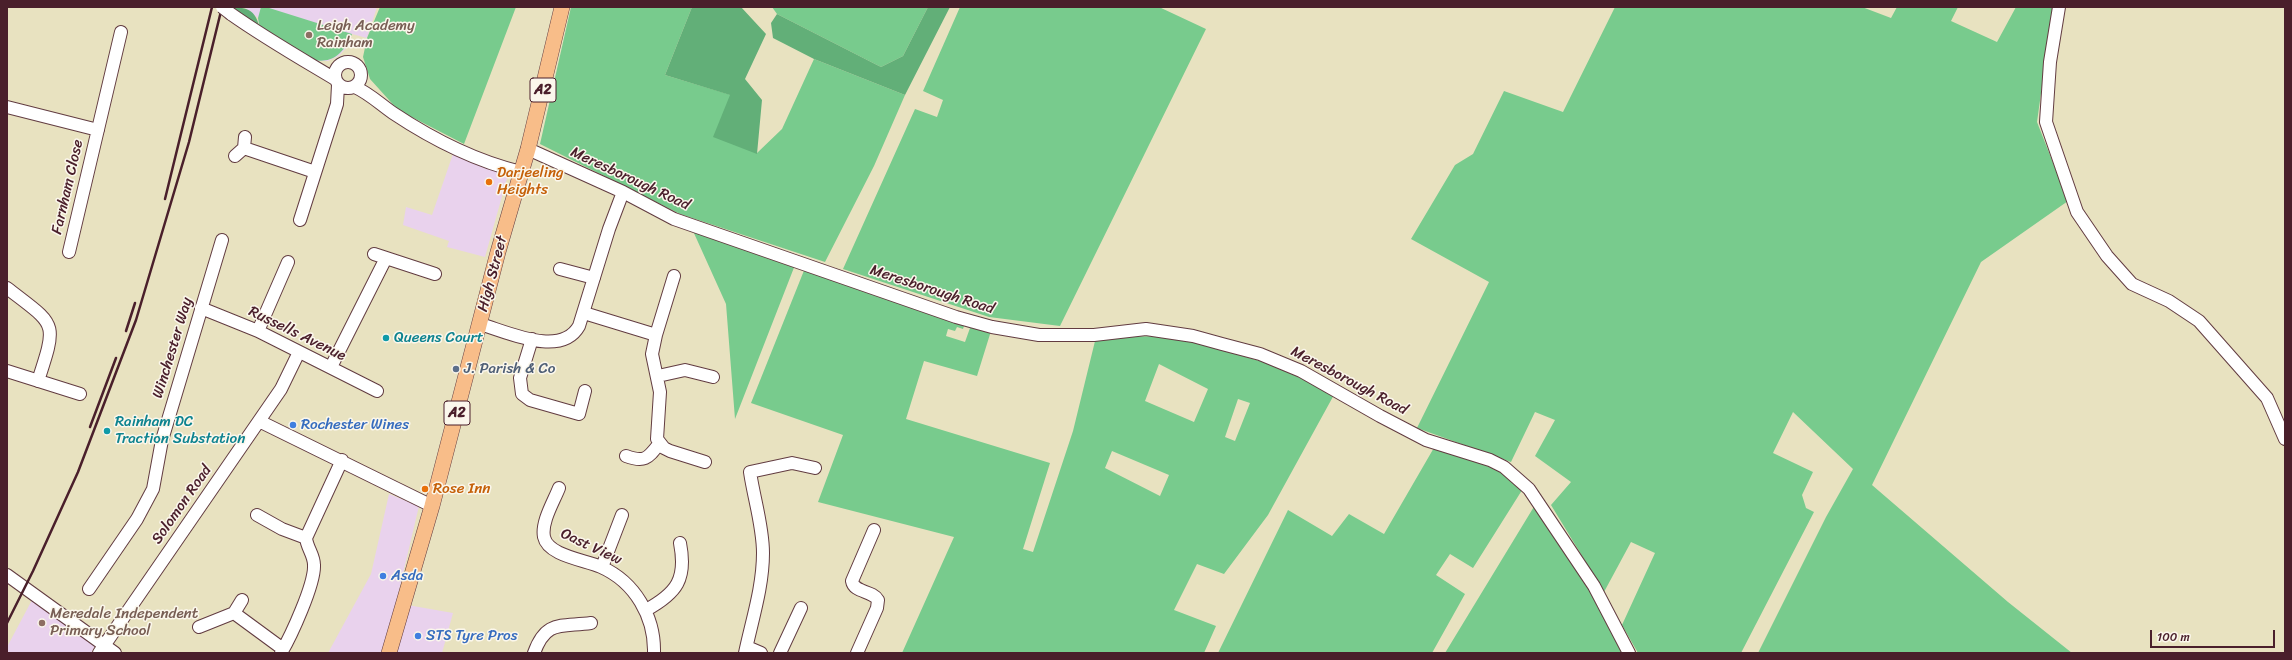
<!DOCTYPE html>
<html>
<head>
<meta charset="utf-8">
<style>
	body { margin:0 }
	#map { position:relative; width:2292px; height:660px; overflow:hidden; background:#e8e2c0; font-family:Sriracha,sans-serif }
	canvas { display:block }
	.frame { position:absolute; inset:0; border:8px solid #4a1f2b; pointer-events:none }
	.scale { position:absolute; left:2150px; top:630px; width:125px; height:18px; box-sizing:border-box; border:2px solid #4a1f2b; border-top:0; padding-left:5px; font-size:12px; line-height:14px; white-space:nowrap; color:#4a1f2b; -webkit-text-stroke:3px #fbf7ec; paint-order:stroke }
</style>
</head>
<body>
<div id="map">
<canvas width="2292" height="660"></canvas>
<div class="frame"></div>
<div class="scale">100 m</div>
</div>
<script>
const ctx = document.querySelector('canvas').getContext('2d');
ctx.lineJoin = 'round';
function paint(path, color) { ctx.fillStyle = color; ctx.fill(path, 'evenodd'); }
function strokePath(path, color, width, dash) { ctx.strokeStyle = color; ctx.lineWidth = width; ctx.lineCap = dash ? 'butt' : 'round'; ctx.setLineDash(dash || []); ctx.stroke(path); }
function write(font, color, halo, rows, align = 'center') {
  ctx.font = font + ' Sriracha,sans-serif'; ctx.lineWidth = 3; ctx.setLineDash([]); ctx.textBaseline = 'middle'; ctx.strokeStyle = halo; ctx.fillStyle = color; for (const [text, x, y, turn = 0] of rows) {
    ctx.save(); ctx.translate(x, y); ctx.rotate((+turn || 0) * Math.PI / 180); ctx.textAlign = isNaN(turn) ? turn : align; if (halo) ctx.strokeText(text, 0, 0); ctx.fillText(text, 0, 0); ctx.restore();
  }
}
paint(new Path2D(`
	M 244,7 L 377,7 L 367,38 L 352,34 L 346,48 L 339,56 L 328,61 L 318,61 L 260,30 L 258,18 Z
	M 454,151 L 508,175 L 485,257 L 447,247 L 449,241 L 403,225 L 406,207 L 432,215 Z
	M 389,494 L 419,506 L 396,603 L 453,613 L 442,653 L 328,653 L 371,574 Z
	M 32,600 L 95,646 L 91,653 L 7,653 L 7,647 Z`), '#e9d2ed');
paint(new Path2D(`
	M 261,7 L 266,7 L 352,34 C 331,85 292,51 260,30 L 258,18 Z
	M 380,7 L 516,7 L 464,144 L 398,110 L 370,79 L 363,57 L 367,38 Z
	M 571,7 L 692,7 L 665,75 L 731,95 L 757,153 L 782,129 L 814,59 L 905,95 L 874,166 L 825,262 L 680,214 L 540,144 Z
	M 772,7 L 928,7 L 903,56 L 881,67 L 777,14 Z
	M 960,7 L 1159,7 L 1206,29 L 1060,326 L 989,317 L 843,269 L 915,109 L 937,117 L 943,100 L 923,91 Z
	M 1615,7 L 1862,7 L 1891,18 L 1897,7 L 1958,7 L 1951,21 L 1997,42 L 2016,7 L 2053,7 L 2037,122 L 2068,201 L 1981,262 L 1872,485 L 2008,602 L 2072,653 L 1758,653 L 1826,517 L 1853,469 L 1793,412 L 1773,453 L 1813,472 L 1802,495 L 1806,508 L 1814,512 L 1741,653 L 1638,653 L 1622,625 L 1655,553 L 1631,542 L 1604,592 L 1551,505 L 1571,482 L 1535,456 L 1555,420 L 1535,412 L 1511,462 L 1417,428 L 1489,282 L 1411,239 L 1455,165 L 1473,154 L 1504,91 L 1563,112 Z
	M 693,231 L 795,265 L 735,419 L 726,304 Z
	M 805,268 L 991,331 L 977,376 L 924,361 L 906,419 L 1050,463 L 1023,549 L 1033,552 L 1073,431 L 1096,337 L 1172,336 L 1267,363 L 1335,393 L 1268,515 L 1224,574 L 1197,564 L 1174,610 L 1216,626 L 1204,653 L 902,653 L 954,537 L 818,502 L 843,435 L 751,403 ZM 964,326 L 970,328 L 965,342 L 946,336 L 948,329 L 955,331 L 957,327 L 963,329 ZM 1159,364 L 1208,389 L 1194,422 L 1145,401 ZM 1238,399 L 1250,403 L 1235,441 L 1225,437 ZM 1112,451 L 1169,475 L 1160,496 L 1105,468 Z
	M 1435,446 L 1500,468 L 1524,487 L 1473,568 L 1450,554 L 1436,575 L 1465,594 L 1432,653 L 1218,653 L 1288,510 L 1332,536 L 1349,514 L 1384,534 Z
	M 1535,505 L 1599,602 L 1624,653 L 1445,653 Z`), '#78cb8d');
paint(new Path2D(`
	M 226,7 C 246,7 256,8 260,30 Z
	M 692,7 L 741,7 L 766,34 L 745,79 L 762,100 L 757,154 L 713,137 L 730,95 L 665,75 Z
	M 928,7 L 950,7 L 905,95 L 814,59 L 773,38 L 771,23 L 777,14 L 881,67 L 903,56 Z`), '#62af78');
const minor = new Path2D(`
	M 2059,7 L 2050,62 L 2046,122 L 2077,212 L 2107,256 L 2132,284 L 2169,301 L 2199,321 L 2267,398 L 2285,439
	M 231,14 C 265,38 300,58 335,79
	M335 75a13 13 0 1 1 26 0a13 13 0 1 1-26 0Z
	M 355,87 C 370,94 380,104 393,113 C 432,139 475,161 521,172
	M 7,107 L 98,130
	M 244,148 L 315,172
	M 528,149 L 623,192 L 674,219 L 956,317 L 992,327 L 1039,335 L 1094,335 L 1146,329 L 1193,336 L 1222,344 L 1260,354 L 1301,371 L 1380,416 L 1426,440 L 1490,460 L 1504,467 L 1529,489 L 1594,586 L 1629,653
	M 235,156 L 244,148 L 245,137
	M 300,220 L 337,104 L 338,85
	M 69,252 L 121,32
	M 374,254 L 435,274
	M 560,269 L 594,278
	M 7,288 C 56,326 58,320 38,381
	M 201,308 L 258,331 L 377,391
	M 584,313 L 656,335 L 652,354 L 660,392 L 657,439 L 664,448 L 670,451 L 705,462
	M 480,324 C 508,332 561,358 579,326 L 609,229 L 623,192
	M 258,331 L 288,262
	M 656,335 L 674,276
	M 532,339 L 520,378 L 522,394 L 530,400 L 579,414 L 585,391
	M 331,367 L 386,258
	M 7,371 L 80,394
	M 658,376 L 685,370 L 713,377
	M 259,421 L 432,506
	M 626,456 C 645,463 648,458 659,444
	M 559,488 C 554,501 541,522 544,537 C 548,556 586,560 601,567 C 635,582 655,617 654,653
	M 257,515 L 282,529 L 306,538
	M 602,567 L 622,515
	M 7,575 L 115,653
	M 89,589 L 137,519 L 153,489 L 162,440 L 222,240
	M 646,610 C 677,593 687,579 680,543
	M 234,613 L 283,649
	M 199,627 L 234,613 L 242,600
	M 747,647 L 761,653
	M 99,653 L 281,389 L 299,352
	M 281,653 C 291,636 315,584 314,565 C 314,555 307,548 306,538 L 342,460
	M 534,653 C 546,620 560,627 591,623
	M 745,653 C 752,620 763,587 763,553 C 763,526 754,499 750,472 L 792,463 L 815,468
	M 780,653 L 801,608
	M 857,653 L 877,608 L 878,600 C 872,590 854,593 852,581 L 874,530`);
const major = new Path2D(`
	M 389,653 L 432,506 L 498,252 L 528,149 L 562,7`);
strokePath(minor, '#623c41', 14);
strokePath(major, '#623c41', 16);
strokePath(minor, '#fff', 12);
strokePath(major, '#f8bd89', 15);
strokePath(new Path2D(`
	M 165,199 L 212,7
	M 126,331 L 135,303
	M 90,427 L 116,358
	M 7,623 L 33,571 L 78,472 L 136,320 L 189,142 L 222,7`), '#4a1f2b', 2.5);
const minorBridge = new Path2D(`
	M 222,7 L 231,14`);
strokePath(minorBridge, '#623c41', 14, []);
strokePath(minorBridge, '#fff', 12);
for (const [x, y, r, color] of [
	[309,35,4,"#8d6e63"],
	[489,182,4,"#e8710a"],
	[386,338,4,"#0f9aa8"],
	[456,369,4,"#5c6f8a"],
	[293,425,4,"#3f7fe0"],
	[107,431,4,"#0f9aa8"],
	[425,489,4,"#e8710a"],
	[383,576,4,"#3f7fe0"],
	[42,623,4,"#8d6e63"],
	[418,636,4,"#3f7fe0"]
]) { const dot = new Path2D(); dot.arc(x, y, r, 0, 2 * Math.PI); ctx.fillStyle = color; ctx.fill(dot); strokePath(dot, '#fbf7ec', 1.5); }
for (const [x, y, w] of [
	[543,90,26],
	[457,413,26]
]) { const box = new Path2D(); box.roundRect(x - w / 2, y - 12, w, 24, 3); ctx.fillStyle = '#fbf7ec'; ctx.fill(box); strokePath(box, '#4a1f2b', 1); }
write('bold 14px', '#4a1f2b', null, [
	["A2",543,90],
	["A2",457,413]
]);
write('15px', '#785e54', '#fbf7ec', [
	["Leigh Academy",317,26],
	["Rainham",317,43],
	["Meredale Independent",50,614],
	["Primary School",50,631]
], 'left');
write('15px', '#c56008', '#fbf7ec', [
	["Darjeeling",497,173],
	["Heights",497,190],
	["Rose Inn",433,489]
], 'left');
write('15px', '#4a1f2b', '#fbf7ec', [
	["Meresborough Road",630,179,25],
	["Farnham Close",68,187,-77],
	["High Street",493,274,-75],
	["Meresborough Road",932,290,18],
	["Russells Avenue",297,334,26],
	["Winchester Way",173,348,-73],
	["Meresborough Road",1349,381,28],
	["Solomon Road",182,505,-55],
	["Oast View",591,547,25]
]);
write('15px', '#0d838f', '#fbf7ec', [
	["Queens Court",394,338],
	["Rainham DC",115,422],
	["Traction Substation",115,439]
], 'left');
write('15px', '#4e5e75', '#fbf7ec', [
	["J. Parish & Co",464,369]
], 'left');
write('15px', '#366cbe', '#fbf7ec', [
	["Rochester Wines",301,425],
	["Asda",391,576],
	["STS Tyre Pros",426,636]
], 'left');
</script>
</body>
</html>
